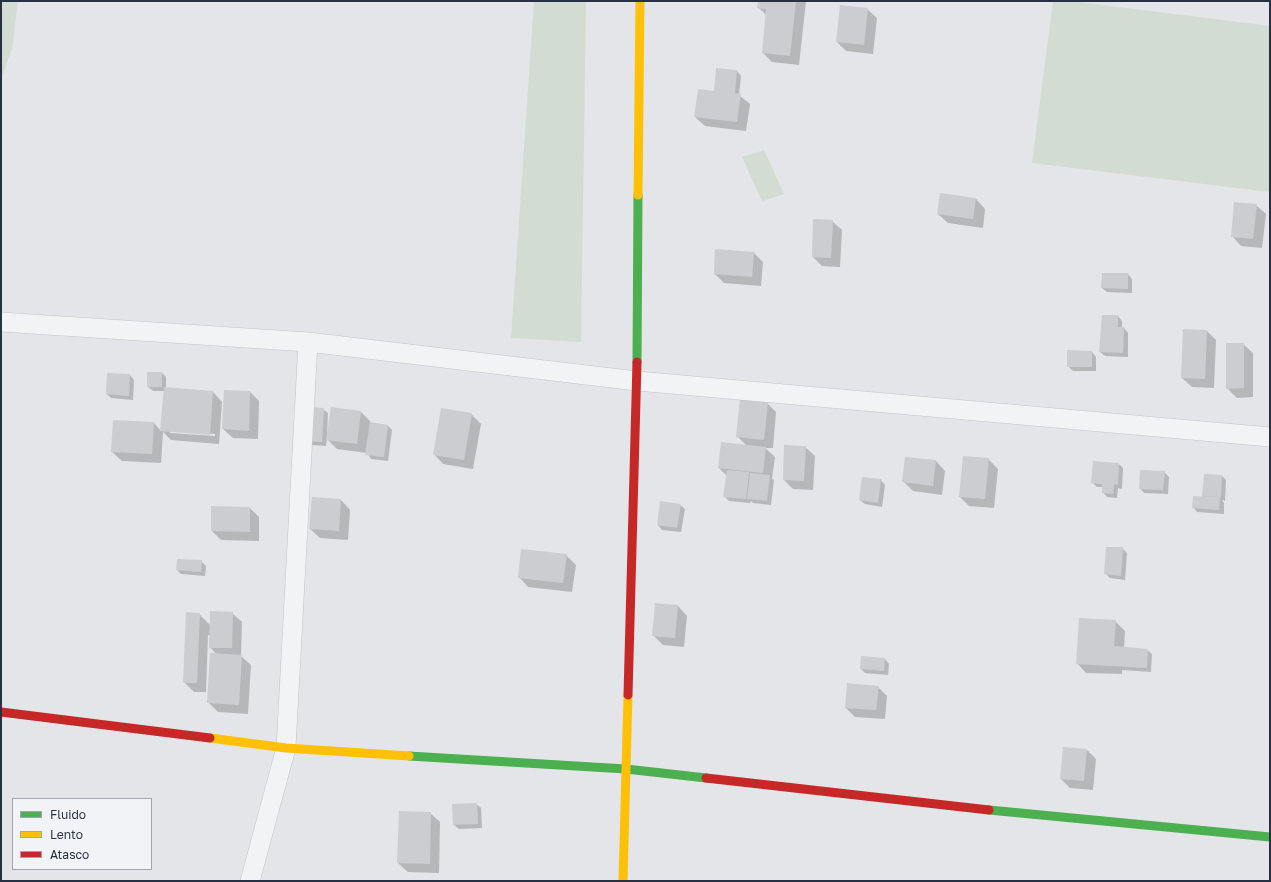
<!DOCTYPE html>
<html>
<head>
<meta charset="utf-8">
<style>
	body { margin:0 }
	#map { position:relative; width:1271px; height:882px; overflow:hidden; background:#e3e5e8; font-family:"Golos Text",sans-serif }
	canvas { display:block }
	.frame { position:absolute; inset:0; border:2px solid #283143; pointer-events:none }
	.legend { position:absolute; left:12px; top:798px; width:140px; height:72px; box-sizing:border-box; background:#f1f3f7; border:1px solid #a1a5af; margin:0; padding:5px 7px; list-style:none; font-size:12px; color:#283143 }
	.legend li { display:flex; align-items:center; gap:8px; height:20px }
	.legend b { width:20px; border:1px solid #a1a5af }
</style>
</head>
<body>
<div id="map">
<canvas width="1271" height="882"></canvas>
<div class="frame"></div>
<ul class="legend">
<li><b style="height:5px;background:#4caf50"></b>Fluido</li>
<li><b style="height:5px;background:#ffc107"></b>Lento</li>
<li><b style="height:5px;background:#c62828"></b>Atasco</li>
</ul>
</div>
<script>
const ctx = document.querySelector('canvas').getContext('2d');
ctx.lineJoin = 'round';
function paint(path, color) { ctx.fillStyle = color; ctx.fill(path, 'evenodd'); }
function strokePath(path, color, width, dash) { ctx.strokeStyle = color; ctx.lineWidth = width; ctx.lineCap = dash ? 'butt' : 'round'; ctx.setLineDash(dash || []); ctx.stroke(path); }
paint(new Path2D(`
	M 1,1 L 18,1 L 12,49 L 1,79 Z
	M 534,1 L 586,1 L 581,342 L 511,338 Z
	M 1053,1 L 1070,1 L 1270,26 L 1270,192 L 1032,163 Z
	M 764,150 L 784,194 L 762,201 L 742,157 Z`), '#d3dcd3');
paint(new Path2D(`
	M 759,1 L 806,1 L 799,65 L 772,62 L 763,53 L 767,16 L 758,7 Z
	M 867,9 L 877,18 L 873,54 L 846,51 L 837,42 Z
	M 737,71 L 741,76 L 739,95 L 750,104 L 746,131 L 705,126 L 695,117 L 717,92 Z
	M 941,195 L 976,199 L 985,209 L 983,228 L 948,223 L 938,214 Z
	M 1256,205 L 1266,214 L 1262,248 L 1241,246 L 1232,236 Z
	M 832,221 L 842,230 L 840,267 L 822,266 L 813,257 Z
	M 716,250 L 754,253 L 763,262 L 761,286 L 724,283 L 715,274 Z
	M 1128,274 L 1132,279 L 1132,293 L 1107,292 L 1102,288 Z
	M 1118,316 L 1122,321 L 1122,328 L 1124,328 L 1128,333 L 1128,357 L 1105,356 L 1100,352 Z
	M 1207,331 L 1216,340 L 1214,388 L 1192,387 L 1182,378 Z
	M 1243,344 L 1253,353 L 1253,397 L 1237,398 L 1227,388 Z
	M 1092,352 L 1096,357 L 1096,371 L 1073,371 L 1068,366 Z
	M 162,373 L 166,377 L 166,389 L 213,392 L 222,402 L 219,444 L 171,440 L 163,432 L 161,463 L 122,461 L 112,452 L 154,423 L 161,431 L 165,391 L 153,391 L 148,387 ZM 170,431 L 215,434 L 215,436 L 170,433 Z
	M 130,375 L 134,380 L 133,400 L 111,398 L 107,394 Z
	M 225,391 L 250,392 L 259,401 L 258,439 L 233,438 L 223,429 Z
	M 767,403 L 776,412 L 773,448 L 765,448 L 775,457 L 772,479 L 774,480 L 771,505 L 753,503 L 751,501 L 750,503 L 729,501 L 725,497 L 727,476 L 719,468 L 747,446 L 737,436 Z
	M 323,409 L 328,413 L 327,435 L 328,435 L 361,412 L 370,421 L 370,423 L 388,426 L 392,430 L 388,461 L 371,459 L 367,453 L 337,449 L 327,439 L 326,446 L 312,445 L 307,441 Z
	M 471,414 L 481,424 L 473,469 L 443,464 L 434,454 Z
	M 805,447 L 815,456 L 813,490 L 793,489 L 784,480 Z
	M 906,458 L 936,461 L 945,471 L 942,495 L 913,491 L 903,481 Z
	M 988,459 L 998,469 L 994,508 L 969,506 L 960,497 Z
	M 1119,464 L 1123,468 L 1122,489 L 1118,488 L 1117,498 L 1107,497 L 1103,492 L 1103,487 L 1097,487 L 1092,482 Z
	M 1164,472 L 1169,477 L 1168,494 L 1144,493 L 1140,488 Z
	M 1205,475 L 1222,476 L 1226,480 L 1225,501 L 1222,500 L 1224,503 L 1224,514 L 1197,512 L 1193,507 L 1203,497 Z
	M 863,478 L 881,480 L 885,485 L 882,507 L 865,504 L 860,500 Z
	M 312,498 L 341,500 L 350,510 L 348,540 L 320,538 L 310,529 Z
	M 680,505 L 685,509 L 681,532 L 662,530 L 658,525 Z
	M 250,508 L 259,517 L 259,541 L 221,540 L 212,531 Z
	M 1122,548 L 1127,553 L 1125,580 L 1110,578 L 1106,574 Z
	M 566,555 L 576,565 L 572,592 L 528,587 L 519,577 Z
	M 201,561 L 206,566 L 205,576 L 181,574 L 177,570 Z
	M 678,606 L 687,616 L 684,647 L 663,645 L 653,635 Z
	M 232,613 L 242,622 L 241,656 L 251,665 L 248,714 L 218,712 L 209,703 L 217,655 L 210,647 L 210,635 L 208,635 L 206,692 L 194,692 L 184,682 L 199,614 L 210,625 Z
	M 1115,621 L 1125,631 L 1124,648 L 1147,650 L 1152,654 L 1151,672 L 1122,670 L 1122,674 L 1086,673 L 1077,663 Z
	M 885,659 L 889,664 L 888,675 L 865,673 L 861,669 Z
	M 878,687 L 887,696 L 885,719 L 855,717 L 846,708 Z
	M 1087,750 L 1096,759 L 1093,790 L 1070,788 L 1061,779 Z
	M 476,804 L 481,808 L 482,828 L 459,829 L 454,825 Z
	M 430,813 L 440,822 L 439,873 L 408,872 L 398,863 Z`), '#0003');
paint(new Path2D(`
	M 758,1 L 796,1 L 790,56 L 762,53 L 766,9 L 757,8 Z
	M 840,5 L 868,8 L 864,45 L 836,42 Z
	M 716,68 L 737,70 L 735,93 L 741,94 L 737,122 L 694,117 L 698,89 L 714,91 Z
	M 940,193 L 976,198 L 973,219 L 937,214 Z
	M 1234,202 L 1257,204 L 1253,239 L 1231,237 Z
	M 813,219 L 833,220 L 831,258 L 812,257 Z
	M 715,249 L 754,252 L 752,277 L 714,274 Z
	M 1102,273 L 1128,273 L 1128,289 L 1101,288 Z
	M 1102,315 L 1118,315 L 1118,327 L 1124,327 L 1123,353 L 1099,352 Z
	M 1183,329 L 1207,330 L 1205,379 L 1181,378 Z
	M 1226,343 L 1244,343 L 1244,388 L 1226,389 Z
	M 1067,350 L 1092,351 L 1092,367 L 1067,367 Z
	M 147,372 L 162,372 L 162,387 L 147,387 Z
	M 107,373 L 130,374 L 129,396 L 106,394 Z
	M 164,387 L 213,391 L 210,435 L 160,431 Z
	M 224,390 L 250,391 L 249,431 L 222,429 Z
	M 740,399 L 768,402 L 764,440 L 736,437 Z
	M 308,407 L 324,408 L 322,442 L 306,441 Z
	M 331,407 L 361,411 L 357,444 L 326,440 Z
	M 441,408 L 472,413 L 464,460 L 433,455 Z
	M 113,420 L 154,422 L 152,454 L 111,452 Z
	M 370,422 L 388,425 L 384,457 L 365,455 Z
	M 721,442 L 766,447 L 763,473 L 718,468 Z
	M 784,445 L 806,446 L 804,481 L 783,480 Z
	M 963,456 L 989,458 L 985,499 L 959,497 Z
	M 905,457 L 936,460 L 933,486 L 902,482 Z
	M 1093,461 L 1119,463 L 1118,485 L 1114,484 L 1113,494 L 1102,493 L 1102,484 L 1091,483 Z
	M 727,470 L 749,472 L 746,499 L 723,497 Z
	M 1140,470 L 1165,471 L 1163,490 L 1139,489 Z
	M 750,473 L 770,475 L 767,501 L 747,499 Z
	M 1204,474 L 1222,475 L 1221,497 L 1202,496 Z
	M 862,477 L 881,479 L 878,503 L 859,500 Z
	M 1193,496 L 1220,497 L 1219,510 L 1192,508 Z
	M 312,497 L 341,499 L 339,531 L 309,529 Z
	M 660,501 L 681,504 L 677,528 L 657,525 Z
	M 211,506 L 250,507 L 250,532 L 211,531 Z
	M 1106,547 L 1123,547 L 1121,576 L 1104,574 Z
	M 521,549 L 567,554 L 563,583 L 518,578 Z
	M 177,559 L 202,560 L 201,572 L 176,570 Z
	M 655,603 L 678,605 L 675,638 L 652,636 Z
	M 210,611 L 233,612 L 232,648 L 209,648 Z
	M 186,612 L 200,613 L 197,683 L 183,683 Z
	M 1079,618 L 1116,620 L 1114,646 L 1148,649 L 1147,668 L 1076,664 Z
	M 210,653 L 242,655 L 239,705 L 207,703 Z
	M 861,656 L 885,658 L 884,671 L 860,669 Z
	M 847,683 L 879,686 L 876,710 L 845,708 Z
	M 1063,747 L 1087,749 L 1084,781 L 1060,779 Z
	M 477,803 L 478,824 L 453,825 L 452,804 Z
	M 399,811 L 431,812 L 430,864 L 397,863 Z`), '#cbcdd1');
const street = new Path2D(`
	M 1,322 L 308,342 L 637,381 L 1270,437
	M 250,881 L 286,748 L 308,342`);
strokePath(street, '#c1c3c6', 20);
strokePath(street, '#f2f3f5', 19);
strokePath(new Path2D(`
	M 637,362 L 638,195
	M 409,756 L 626,769 L 706,778
	M 989,810 L 1270,837`), '#4caf50', 9);
strokePath(new Path2D(`
	M 638,195 L 640,1
	M 210,738 L 286,748 L 409,756
	M 623,881 L 628,695`), '#ffc107', 9);
strokePath(new Path2D(`
	M 628,695 L 637,362
	M 1,712 L 210,738
	M 706,778 L 989,810`), '#c62828', 9);
</script>
</body>
</html>
